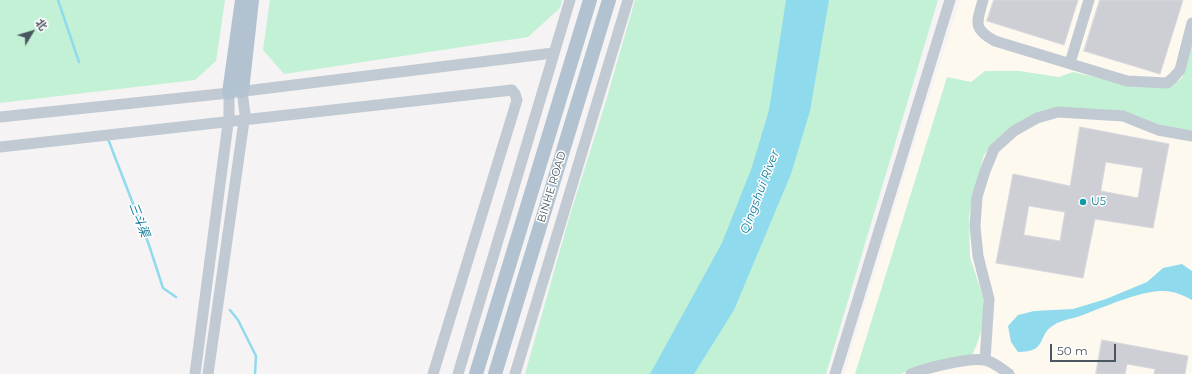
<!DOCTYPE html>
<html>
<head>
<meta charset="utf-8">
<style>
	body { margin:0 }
	#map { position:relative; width:1192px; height:374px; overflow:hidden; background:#f5f3f3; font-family:Montserrat,"Noto Sans SC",sans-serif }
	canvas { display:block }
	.north { position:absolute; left:12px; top:12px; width:40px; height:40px; -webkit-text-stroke:3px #fff; paint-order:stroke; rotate:52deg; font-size:11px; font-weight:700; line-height:16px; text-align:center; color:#4a5661 }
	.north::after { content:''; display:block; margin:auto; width:14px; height:18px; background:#4a5661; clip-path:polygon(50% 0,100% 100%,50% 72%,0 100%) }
	.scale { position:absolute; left:1050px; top:344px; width:66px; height:18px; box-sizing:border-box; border:2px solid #4a5661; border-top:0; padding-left:5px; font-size:12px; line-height:14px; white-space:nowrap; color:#4a5661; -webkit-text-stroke:3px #fff; paint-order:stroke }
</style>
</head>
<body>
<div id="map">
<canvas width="1192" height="374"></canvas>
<div class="north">北</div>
<div class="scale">50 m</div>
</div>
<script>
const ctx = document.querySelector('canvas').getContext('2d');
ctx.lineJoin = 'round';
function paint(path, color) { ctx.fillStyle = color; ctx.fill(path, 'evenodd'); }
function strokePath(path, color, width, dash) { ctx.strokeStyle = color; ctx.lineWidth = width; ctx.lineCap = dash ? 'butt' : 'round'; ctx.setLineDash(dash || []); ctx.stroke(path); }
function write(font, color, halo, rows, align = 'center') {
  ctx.font = font + ' Montserrat,"Noto Sans SC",sans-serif'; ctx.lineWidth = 3; ctx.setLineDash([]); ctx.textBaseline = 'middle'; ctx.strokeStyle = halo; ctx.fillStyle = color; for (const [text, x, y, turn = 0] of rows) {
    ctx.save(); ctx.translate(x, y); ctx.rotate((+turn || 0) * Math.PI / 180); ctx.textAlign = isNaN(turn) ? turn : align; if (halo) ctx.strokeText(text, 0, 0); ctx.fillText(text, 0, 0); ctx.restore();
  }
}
paint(new Path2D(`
	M 960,0 L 1192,0 L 1192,374 L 844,374 L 901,186 Z`), '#fdf9ef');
paint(new Path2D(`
	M 0,0 L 225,0 L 216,61 L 195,80 L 0,103 Z
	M 270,0 L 562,0 L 560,8 L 528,37 L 284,74 L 263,50 Z
	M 635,0 L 938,0 L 826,374 L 525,374 L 570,215 L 606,101 Z
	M 1192,40 L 1192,133 L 1056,108 L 995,141 L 984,155 L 977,179 L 969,216 L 970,257 L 983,297 L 983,325 L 977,344 L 972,355 L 917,367 L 901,374 L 855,374 L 947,77 L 971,82 L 985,71 L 1019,71 L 1059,77 L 1073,72 L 1111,81 L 1170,87 L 1182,78 Z`), '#c3f1d5');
paint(new Path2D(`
	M 786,0 L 829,0 L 810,111 L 791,174 L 734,310 L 694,374 L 650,374 L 722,243 L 752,167 L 769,110 Z
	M 1182,264 L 1192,271 L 1192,300 C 1183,295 1174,291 1163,291 C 1142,290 1102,308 1080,316 C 1072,319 1061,320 1054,325 C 1036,335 1049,352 1018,352 L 1011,342 L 1008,326 L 1018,315 L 1034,311 L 1073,309 L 1106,299 L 1147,282 L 1163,268 Z`), '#90daee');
strokePath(new Path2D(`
	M 58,0 L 79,62
	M 108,139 L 149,245 L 163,288 L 176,297
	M 230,310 L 238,320 L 256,356 L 255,374`), '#90daee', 2.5);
const building = new Path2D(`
	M 994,0 L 1078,0 L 1064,45 L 987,21 Z
	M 1100,0 L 1183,0 L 1160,74 L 1084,51 Z
	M 1080,127 L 1169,144 L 1153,228 L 1095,219 L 1083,278 L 996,263 L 1013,174 L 1070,186 ZM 1106,162 L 1143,168 L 1138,198 L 1101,191 ZM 1029,206 L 1065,212 L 1060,241 L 1024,235 Z
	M 1102,340 L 1188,356 L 1185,374 L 1154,374 L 1155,369 L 1127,364 L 1125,374 L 1096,374 Z`);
paint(building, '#cdcfd5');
strokePath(building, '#d7d9de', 1);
strokePath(new Path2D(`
	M 983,0 C 977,22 972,29 995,41 L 1127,81 L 1167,83 L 1173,78 L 1180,70 L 1192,23
	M 1070,63 L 1089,0
	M 0,117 L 229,93 L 553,53
	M 0,147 L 512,90 L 515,94 L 517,100 L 433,374
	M 985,360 L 989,299 L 978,256 L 975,226 L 977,197 L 985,171 L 994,149 L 1014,131 L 1037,118 L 1058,112 L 1123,116 L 1158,130 L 1192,136
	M 195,374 L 229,116 L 229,93
	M 208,374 L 245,114 L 242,91
	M 458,374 L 570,0
	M 515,374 L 628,0
	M 835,374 L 950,0
	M 911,374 C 926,368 970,357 985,360 C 994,362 1002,369 1009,374`), '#c1cad2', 11);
strokePath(new Path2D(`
	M 242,91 L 252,0
	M 229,93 L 242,0
	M 476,374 L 590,0
	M 495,374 L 609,0`), '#b3c2d1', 14);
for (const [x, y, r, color] of [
	[1083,202,4,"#0f9aa8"]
]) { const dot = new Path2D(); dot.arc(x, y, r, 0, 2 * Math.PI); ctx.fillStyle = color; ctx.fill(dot); strokePath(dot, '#fff', 1.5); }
write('11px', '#4a5661', '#fff', [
	["BINHE ROAD",552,187,-73]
]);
write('11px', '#0d838f', '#fff', [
	["U5",1091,202]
], 'left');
write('italic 12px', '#0c7c9b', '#fff', [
	["Qingshui River",760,192,-69],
	["三斗渠",139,220,69]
]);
</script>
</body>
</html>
